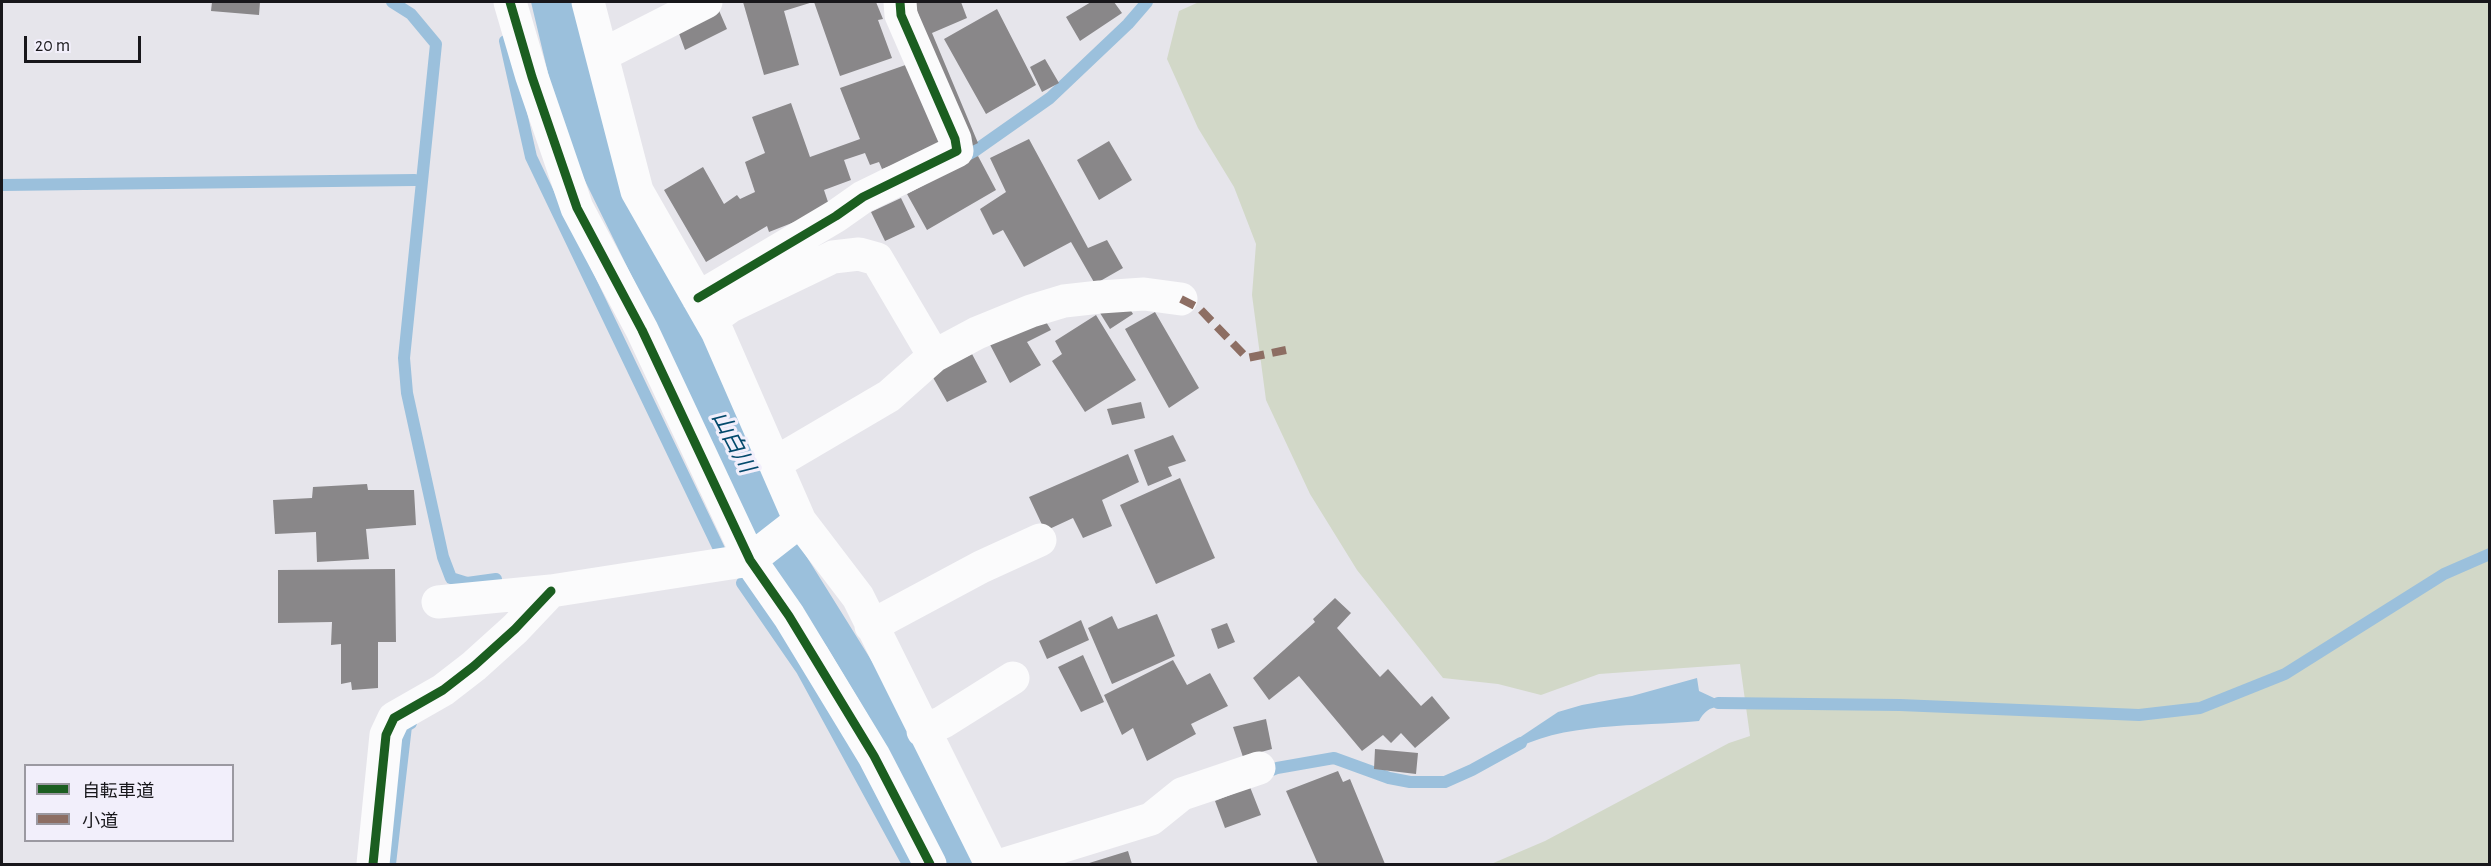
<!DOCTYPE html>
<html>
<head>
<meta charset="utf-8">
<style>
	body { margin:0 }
	#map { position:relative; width:2491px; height:866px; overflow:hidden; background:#e6e5eb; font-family:"Alegreya Sans","Noto Sans JP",sans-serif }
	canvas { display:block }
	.frame { position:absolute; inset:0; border:3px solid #18171b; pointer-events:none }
	.legend { position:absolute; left:24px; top:764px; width:210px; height:78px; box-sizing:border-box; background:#f2effb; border:2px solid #9b99a1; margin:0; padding:8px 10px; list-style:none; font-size:18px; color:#18171b }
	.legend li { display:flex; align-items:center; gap:12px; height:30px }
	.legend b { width:30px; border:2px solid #9b99a1 }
	.scale { position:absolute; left:24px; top:36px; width:117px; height:27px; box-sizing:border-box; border:3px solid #18171b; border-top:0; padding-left:8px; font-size:18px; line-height:21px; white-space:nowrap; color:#18171b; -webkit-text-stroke:4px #f2effb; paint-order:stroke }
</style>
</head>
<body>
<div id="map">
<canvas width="2491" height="866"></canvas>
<div class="frame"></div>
<ul class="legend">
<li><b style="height:8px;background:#1b5e20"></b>自転車道</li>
<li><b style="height:8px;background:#8d6e63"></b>小道</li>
</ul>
<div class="scale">20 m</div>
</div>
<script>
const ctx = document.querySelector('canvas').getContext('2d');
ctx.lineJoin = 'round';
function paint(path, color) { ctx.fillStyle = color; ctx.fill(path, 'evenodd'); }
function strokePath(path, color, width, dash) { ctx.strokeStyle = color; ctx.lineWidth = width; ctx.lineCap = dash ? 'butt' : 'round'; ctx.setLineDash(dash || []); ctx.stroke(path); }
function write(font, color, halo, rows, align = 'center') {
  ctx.font = font + ' "Alegreya Sans","Noto Sans JP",sans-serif'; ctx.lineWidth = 6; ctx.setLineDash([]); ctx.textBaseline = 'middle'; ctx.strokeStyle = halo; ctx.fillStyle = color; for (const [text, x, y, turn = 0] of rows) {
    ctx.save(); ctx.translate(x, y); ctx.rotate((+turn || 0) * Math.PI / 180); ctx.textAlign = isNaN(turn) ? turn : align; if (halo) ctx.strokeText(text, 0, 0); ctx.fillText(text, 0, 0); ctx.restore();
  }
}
paint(new Path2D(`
	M 1199,2 L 2489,2 L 2489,864 L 1491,864 L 1545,841 L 1729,743 L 1750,736 L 1740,664 L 1599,674 L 1541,695 L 1498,684 L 1443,678 L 1357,570 L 1310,494 L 1266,400 L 1252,295 L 1256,244 L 1234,187 L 1198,128 L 1167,59 L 1179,11 Z`), '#d2d8c8');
paint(new Path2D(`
	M 531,2 L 576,2 L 685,297 L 805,554 L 898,703 L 980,864 L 946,864 L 876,729 L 827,647 L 753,537 L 661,336 L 563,136 Z
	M 1697,678 L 1699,691 L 1714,698 L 1733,700 L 1735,706 C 1718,707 1708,704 1699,721 C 1639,727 1561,721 1508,753 L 1504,748 L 1558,712 L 1582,705 L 1632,696 Z`), '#9bc0dc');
strokePath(new Path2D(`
	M 392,2 L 411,14 L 436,44 L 404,358 L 407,393 L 443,557 L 451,578 L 467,583 L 496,579
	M 505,41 L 531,157 L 719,549
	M 959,162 L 1050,98 L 1128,24 L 1147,2
	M 2,185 L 415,180
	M 742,583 L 802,670 L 908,864
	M 1718,703 L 1900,705 L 2139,715 L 2200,708 L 2285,674 L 2444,574 L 2490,554
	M 1260,775 L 1277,768 L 1334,758 L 1389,778 L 1410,782 L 1445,782 L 1472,770 L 1521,743
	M 390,864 L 406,726 L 411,723`), '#9bc0dc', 12);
paint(new Path2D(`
	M 212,2 L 260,2 L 259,15 L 211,11 Z
	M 743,2 L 813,2 L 784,11 L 799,65 L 764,75 Z
	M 814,2 L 876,2 L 883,19 L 878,20 L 892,58 L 840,76 Z
	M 914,2 L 961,2 L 967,18 L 932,33 L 978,143 L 966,149 Z
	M 1091,2 L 1114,2 L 1122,13 L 1080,41 L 1066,17 Z
	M 717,6 L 727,29 L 685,50 L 677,28 Z
	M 997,9 L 1036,85 L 986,114 L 944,39 Z
	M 1045,59 L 1059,83 L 1042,92 L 1030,67 Z
	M 914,62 L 943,146 L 882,169 L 879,162 L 870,165 L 865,153 L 844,160 L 851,180 L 824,190 L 830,208 L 769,232 L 767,226 L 706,262 L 664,190 L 703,167 L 724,204 L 737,195 L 740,199 L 755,192 L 745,162 L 765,153 L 752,117 L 791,103 L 810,157 L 860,139 L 840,88 Z
	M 1029,139 L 1088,248 L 1107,240 L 1123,268 L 1095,284 L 1071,242 L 1024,267 L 1003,230 L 993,235 L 980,209 L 1006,192 L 990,158 Z
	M 1109,141 L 1132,180 L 1099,200 L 1077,160 Z
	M 978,156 L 996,190 L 927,230 L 907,194 Z
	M 901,198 L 915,227 L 885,241 L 871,212 Z
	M 1124,299 L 1133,314 L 1110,329 L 1100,313 Z
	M 1040,312 L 1051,330 L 1027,342 L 1041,365 L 1010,383 L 987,339 Z
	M 1155,312 L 1199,388 L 1169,408 L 1125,329 Z
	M 1096,315 L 1136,380 L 1085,412 L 1052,361 L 1062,354 L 1055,341 Z
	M 972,354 L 987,382 L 947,402 L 931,374 Z
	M 1141,402 L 1145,418 L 1112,425 L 1107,409 Z
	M 1173,435 L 1186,461 L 1168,467 L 1172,476 L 1148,486 L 1134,450 Z
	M 1128,454 L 1139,482 L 1102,500 L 1112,526 L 1083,538 L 1073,518 L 1045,531 L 1029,497 Z
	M 1180,478 L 1215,558 L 1156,584 L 1120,505 Z
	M 367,484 L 368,490 L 414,490 L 416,525 L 366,529 L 369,559 L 317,562 L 316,532 L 275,534 L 273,500 L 312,498 L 313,487 Z
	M 395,569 L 396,642 L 378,642 L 378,688 L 352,690 L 351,682 L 341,684 L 341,644 L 331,645 L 332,622 L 278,623 L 278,570 Z
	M 1335,598 L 1351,613 L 1337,628 L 1380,677 L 1388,669 L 1421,706 L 1432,696 L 1450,718 L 1415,748 L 1401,733 L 1391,743 L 1383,735 L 1362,751 L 1299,676 L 1269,700 L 1253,678 L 1315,622 L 1313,619 Z
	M 1157,614 L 1175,656 L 1112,684 L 1088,628 L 1112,616 L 1118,629 Z
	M 1081,620 L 1089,640 L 1047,659 L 1039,641 Z
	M 1227,623 L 1235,642 L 1218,649 L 1211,629 Z
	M 1083,655 L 1104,702 L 1081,712 L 1058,667 Z
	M 1173,660 L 1187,685 L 1210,673 L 1228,706 L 1191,724 L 1196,734 L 1147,761 L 1133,728 L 1122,735 L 1104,695 Z
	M 1266,719 L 1272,749 L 1243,757 L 1233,727 Z
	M 1375,749 L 1418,753 L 1416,774 L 1374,769 Z
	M 1338,771 L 1343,782 L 1350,779 L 1385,864 L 1318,864 L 1286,791 Z
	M 1250,787 L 1261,815 L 1225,828 L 1215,801 Z
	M 1128,851 L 1132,864 L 1086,864 Z`), '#898789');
strokePath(new Path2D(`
	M 510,2 L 532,77 L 577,208 L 642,330 L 750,560 L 789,616 L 874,756 L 930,864
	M 588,2 L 637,191 L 717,331 L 800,521 L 858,597 L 991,864
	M 602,55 L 706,2
	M 698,298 L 836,216 L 863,197 L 957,151 L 955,139 L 901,15 L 900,2
	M 711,320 L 729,307 L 833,257 L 859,254 L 877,259 L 934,356
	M 775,463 L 889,396 L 934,356 L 977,333 L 1031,311 L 1064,301 L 1100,297 L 1144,294 L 1181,299
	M 438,602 L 551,591 L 750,560 L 800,521
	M 871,626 L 981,567 L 1040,540
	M 923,731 L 943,722 L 1013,678
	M 373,864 L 386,735 L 394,718 L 443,690 L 474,666 L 515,629 L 551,591
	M 1005,864 L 1151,819 L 1182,794 L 1259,768`), '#fbfbfc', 33);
strokePath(new Path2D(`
	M 1181,299 L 1199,308 L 1247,358 L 1286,350`), '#8d6e63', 8, [15, 8]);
strokePath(new Path2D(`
	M 510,2 L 532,77 L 577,208 L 642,330 L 750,560 L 789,616 L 874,756 L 930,864
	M 698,298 L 836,216 L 863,197 L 957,151 L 955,139 L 901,15 L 900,2
	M 373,864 L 386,735 L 394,718 L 443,690 L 474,666 L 515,629 L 551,591`), '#1b5e20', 9);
write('italic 22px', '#03496c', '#f2effb', [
	["山白川",733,442,62]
]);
</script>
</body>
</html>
